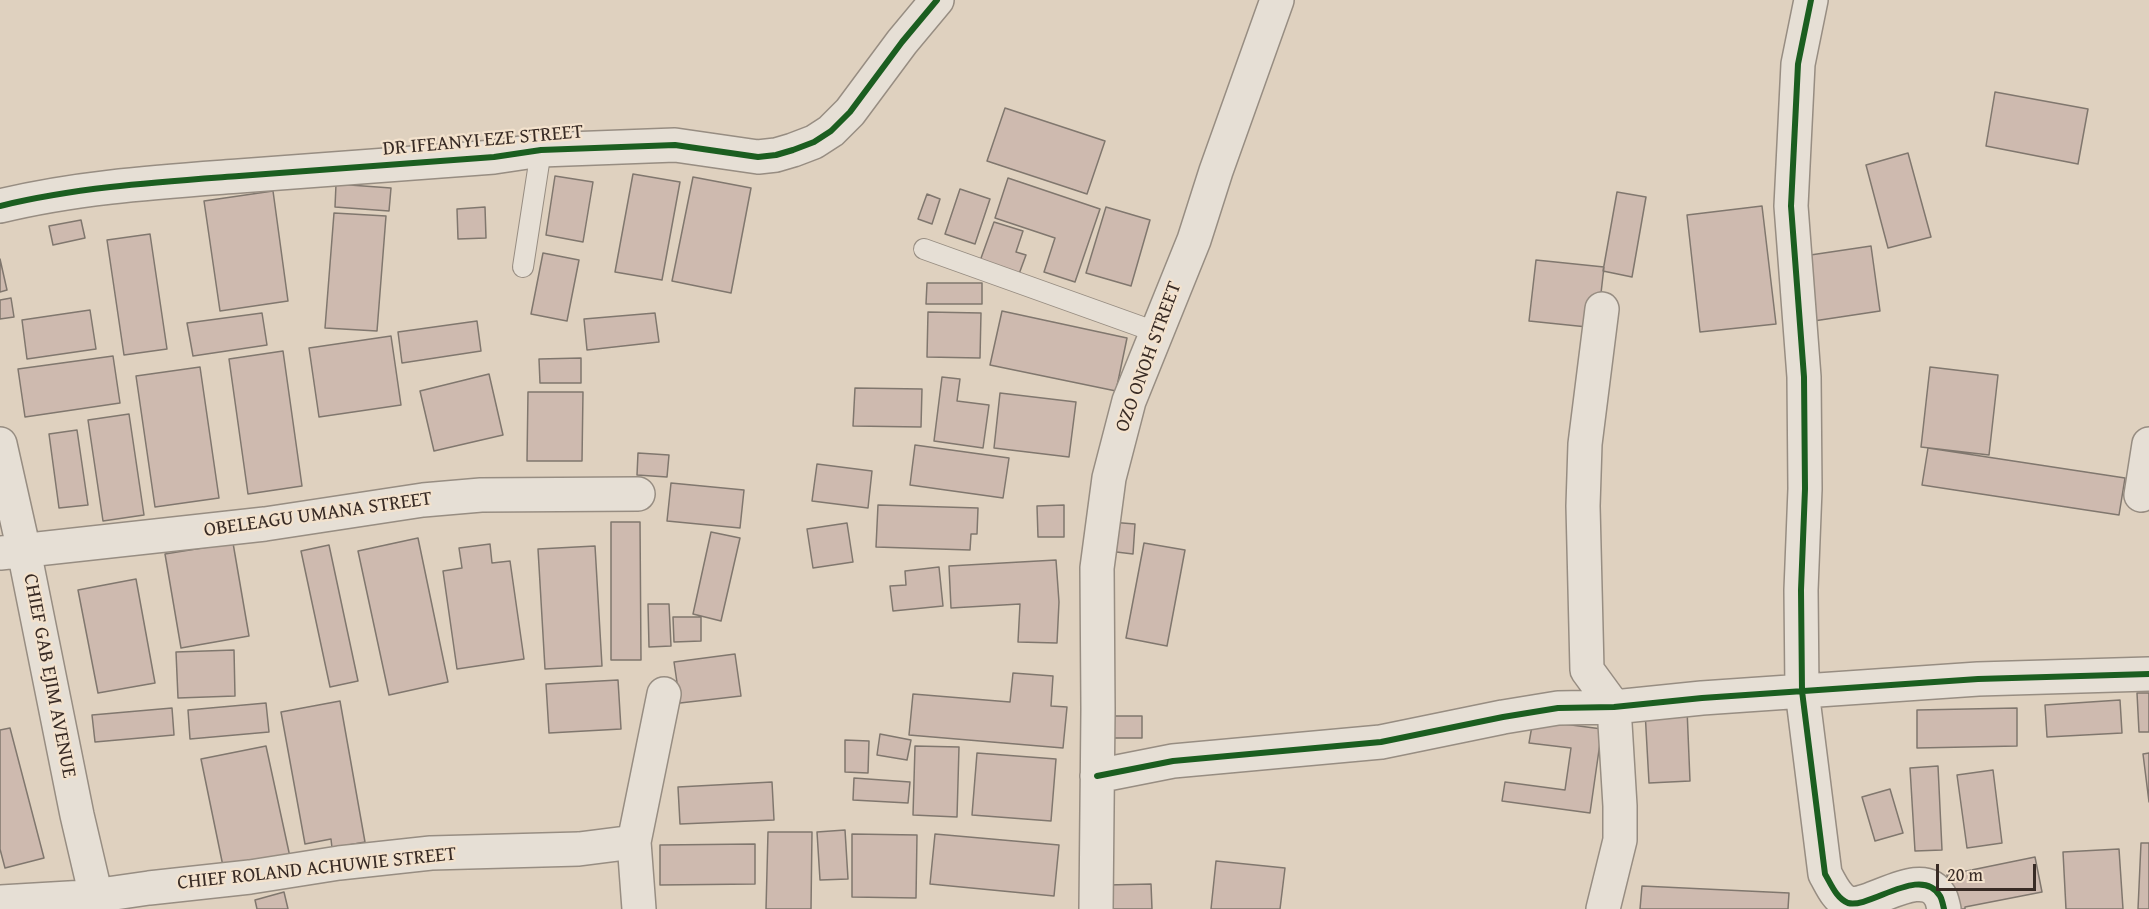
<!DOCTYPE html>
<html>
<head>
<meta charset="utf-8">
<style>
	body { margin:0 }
	#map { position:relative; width:2149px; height:909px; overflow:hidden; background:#dfd1bf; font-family:"Gentium Book Plus",serif }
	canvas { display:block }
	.scale { position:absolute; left:1936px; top:864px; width:100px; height:27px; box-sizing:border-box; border:3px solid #382b25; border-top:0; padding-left:8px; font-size:18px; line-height:21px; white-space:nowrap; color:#382b25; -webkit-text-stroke:4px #f3e2cd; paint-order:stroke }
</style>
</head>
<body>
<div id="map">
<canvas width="2149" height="909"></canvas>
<div class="scale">20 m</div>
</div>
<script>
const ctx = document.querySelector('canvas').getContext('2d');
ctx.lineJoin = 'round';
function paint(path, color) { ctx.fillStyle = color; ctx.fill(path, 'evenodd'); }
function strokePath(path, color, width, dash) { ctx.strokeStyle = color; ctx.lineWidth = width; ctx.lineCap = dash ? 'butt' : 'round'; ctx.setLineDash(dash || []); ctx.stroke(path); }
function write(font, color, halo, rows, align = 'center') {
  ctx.font = font + ' "Gentium Book Plus",serif'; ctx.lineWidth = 4.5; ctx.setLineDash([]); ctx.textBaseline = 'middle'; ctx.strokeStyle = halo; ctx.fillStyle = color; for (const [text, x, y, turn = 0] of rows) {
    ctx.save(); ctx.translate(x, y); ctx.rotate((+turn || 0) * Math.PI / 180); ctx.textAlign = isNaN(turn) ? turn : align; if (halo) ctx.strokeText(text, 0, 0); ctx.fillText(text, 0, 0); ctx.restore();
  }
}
const building = new Path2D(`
	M 1995,92 L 2088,109 L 2078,164 L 1986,146 Z
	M 1005,108 L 1105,141 L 1087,194 L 987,161 Z
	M 1908,153 L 1931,237 L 1888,248 L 1866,165 Z
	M 633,174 L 680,182 L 662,280 L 615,272 Z
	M 555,176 L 593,182 L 583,242 L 546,235 Z
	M 693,177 L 751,188 L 731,293 L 672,281 Z
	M 1008,178 L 1100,209 L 1075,282 L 1044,272 L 1055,238 L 995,218 Z
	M 336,184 L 391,188 L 389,211 L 335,207 Z
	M 960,189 L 990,199 L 975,244 L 945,234 Z
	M 273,191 L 288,301 L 220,311 L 204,201 Z
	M 1617,192 L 1646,197 L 1632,277 L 1603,271 Z
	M 927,194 L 940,199 L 932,224 L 918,219 Z
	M 1762,206 L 1776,324 L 1700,332 L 1687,215 Z
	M 485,207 L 486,238 L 458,239 L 457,209 Z
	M 1106,207 L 1150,220 L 1131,286 L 1086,273 Z
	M 334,213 L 386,216 L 377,331 L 325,328 Z
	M 81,220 L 85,238 L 53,245 L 49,226 Z
	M 994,222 L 1023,231 L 1016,252 L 1026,255 L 1019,274 L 980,261 Z
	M 150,234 L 167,349 L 124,355 L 107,240 Z
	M 1871,246 L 1880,311 L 1807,322 L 1797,257 Z
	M 543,253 L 579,260 L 567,321 L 531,314 Z
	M 0,259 L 7,290 L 0,292 Z
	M 1536,260 L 1604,267 L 1597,328 L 1529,321 Z
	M 927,283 L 982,283 L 982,304 L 926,304 Z
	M 11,298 L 14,317 L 0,319 L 0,300 Z
	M 90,310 L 96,349 L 27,359 L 22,320 Z
	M 1002,311 L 1127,338 L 1116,391 L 990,365 Z
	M 928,312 L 981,313 L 980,358 L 927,357 Z
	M 262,313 L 267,345 L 193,356 L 187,323 Z
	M 655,313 L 659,342 L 587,350 L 584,319 Z
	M 477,321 L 481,351 L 402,363 L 398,332 Z
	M 391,336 L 401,405 L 319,417 L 309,348 Z
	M 283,351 L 302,486 L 248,494 L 229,359 Z
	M 113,356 L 120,403 L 25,417 L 18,369 Z
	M 581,358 L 581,383 L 540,383 L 539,359 Z
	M 200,367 L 219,498 L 155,507 L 136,376 Z
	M 1930,367 L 1998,375 L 1989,455 L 1921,447 Z
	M 489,374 L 503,435 L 434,451 L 420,391 Z
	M 942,377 L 960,379 L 957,401 L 989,405 L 983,448 L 934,441 Z
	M 855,388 L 922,389 L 921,427 L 853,426 Z
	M 528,392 L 583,392 L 582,461 L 527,461 Z
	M 1000,393 L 1076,402 L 1069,457 L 994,448 Z
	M 129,414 L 144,515 L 103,521 L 88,420 Z
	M 77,430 L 88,505 L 59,508 L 49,434 Z
	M 915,445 L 1009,458 L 1003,498 L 910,485 Z
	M 1928,448 L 2125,478 L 2119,515 L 1922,485 Z
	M 638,453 L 669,455 L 667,477 L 637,475 Z
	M 817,464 L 872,471 L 868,508 L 812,501 Z
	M 671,483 L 744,490 L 740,528 L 667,521 Z
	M 878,505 L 978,508 L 977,534 L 971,534 L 970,550 L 876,547 Z
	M 1064,505 L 1064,537 L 1038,537 L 1037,506 Z
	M 611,522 L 640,522 L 641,660 L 611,660 Z
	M 1110,522 L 1135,524 L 1133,554 L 1108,551 Z
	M 847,523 L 853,562 L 813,568 L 807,529 Z
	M 711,532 L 740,538 L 721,621 L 693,614 Z
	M 418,538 L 448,682 L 389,695 L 358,551 Z
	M 233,543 L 249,636 L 181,648 L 165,554 Z
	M 1144,543 L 1185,550 L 1167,646 L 1126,638 Z
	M 490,544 L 492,563 L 510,561 L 524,659 L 457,669 L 443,571 L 462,568 L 459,548 Z
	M 329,545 L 358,681 L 330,687 L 301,551 Z
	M 595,546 L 602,666 L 545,669 L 538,549 Z
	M 1056,560 L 1059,602 L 1057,643 L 1018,642 L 1020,604 L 951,608 L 949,566 Z
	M 939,567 L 943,606 L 893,611 L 890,586 L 906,585 L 905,571 Z
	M 136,579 L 155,683 L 98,693 L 78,590 Z
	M 648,604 L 669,604 L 671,646 L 649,647 Z
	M 673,617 L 701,617 L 701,641 L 674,642 Z
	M 234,650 L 235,696 L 178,698 L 176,652 Z
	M 735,654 L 741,696 L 680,703 L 674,662 Z
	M 1013,673 L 1053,676 L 1051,706 L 1067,707 L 1063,748 L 909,735 L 913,694 L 1010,702 Z
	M 618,680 L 621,729 L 549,733 L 546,684 Z
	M 2137,693 L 2149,693 L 2149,732 L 2139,732 Z
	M 2120,700 L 2122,733 L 2047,737 L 2045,705 Z
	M 340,701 L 365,842 L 332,848 L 331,839 L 305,844 L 281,712 Z
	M 266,703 L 269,732 L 190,739 L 188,710 Z
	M 172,708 L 174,735 L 95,742 L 92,715 Z
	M 2017,708 L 2017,746 L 1917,748 L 1917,710 Z
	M 1687,709 L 1690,781 L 1649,783 L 1645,711 Z
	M 1113,716 L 1142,716 L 1142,738 L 1114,738 Z
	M 1533,720 L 1602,729 L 1590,813 L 1502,801 L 1505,782 L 1565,790 L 1571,748 L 1529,743 Z
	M 10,728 L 44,858 L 5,868 L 0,849 L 0,730 Z
	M 880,734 L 911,740 L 907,760 L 877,755 Z
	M 845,740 L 869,741 L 868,773 L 845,772 Z
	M 266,746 L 290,857 L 224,871 L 201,759 Z
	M 915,746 L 959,747 L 957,817 L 913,815 Z
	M 977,753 L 1056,759 L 1051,821 L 972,815 Z
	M 2149,753 L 2149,802 L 2143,754 Z
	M 1938,766 L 1942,850 L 1915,851 L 1910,768 Z
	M 1993,770 L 2002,843 L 1967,848 L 1957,775 Z
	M 854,778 L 910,782 L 908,803 L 853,800 Z
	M 772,782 L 774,820 L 680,824 L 678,787 Z
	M 1890,789 L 1903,833 L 1875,841 L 1862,797 Z
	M 845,830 L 848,879 L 820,880 L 817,832 Z
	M 768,832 L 812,832 L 811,909 L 766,909 Z
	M 852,834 L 917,835 L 916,898 L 852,897 Z
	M 935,834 L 1059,845 L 1054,896 L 930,884 Z
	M 2141,843 L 2149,843 L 2149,909 L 2138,909 Z
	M 755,844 L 755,884 L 660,885 L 660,845 Z
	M 2119,849 L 2123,909 L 2066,909 L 2063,852 Z
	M 2035,857 L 2042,892 L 1965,907 L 1965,909 L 1954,909 L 1947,875 Z
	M 1216,861 L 1285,868 L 1280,909 L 1211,909 Z
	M 1151,884 L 1152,909 L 1108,909 L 1107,885 Z
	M 1642,886 L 1789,893 L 1788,909 L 1640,909 Z
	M 284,892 L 288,909 L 257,909 L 255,900 Z`);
paint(building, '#cebaaf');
strokePath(building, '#80776e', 1.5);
const service = new Path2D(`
	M 924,249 L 1156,332
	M 523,267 L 541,150`);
const minor = new Path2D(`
	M 1811,0 L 1798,64 L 1791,206 L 1804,377 L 1805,489 L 1801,590 L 1802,691 L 1825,874 C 1831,884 1836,898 1848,903 C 1870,909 1921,864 1940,896 C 1942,899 1943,905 1944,909
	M 0,206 C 78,187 159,182 239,176 C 324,170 409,164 494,157 L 541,150 L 675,145 L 758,157 L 776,155 L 793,150 L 814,142 L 831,131 L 850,112 L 902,42 L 937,0
	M 1602,309 L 1585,444 L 1583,506 L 1587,670 L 1614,707 L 1620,806 L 1620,840 L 1603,909
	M 0,444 L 24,551 L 77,815 L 99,909
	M 2141,495 L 2149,444
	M 0,553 L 265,524 L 423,500 L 481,495 L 638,494
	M 1097,776 L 1173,761 L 1381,742 L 1503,717 L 1558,708 L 1614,707 L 1702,698 L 1978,679 L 2149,674
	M 0,902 L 86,897 L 149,888 L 250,877 L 339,863 L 431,853 L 579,849 L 634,842
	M 639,909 L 634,842 L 664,694
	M 1096,909 L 1098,710 L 1097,568 L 1109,478 L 1129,401 L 1194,240 L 1216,171 L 1277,0`);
strokePath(service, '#978d82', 22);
strokePath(minor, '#978d82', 36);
strokePath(service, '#e6dfd5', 20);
strokePath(minor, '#e6dfd5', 33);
strokePath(new Path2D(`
	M 1811,0 L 1798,64 L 1791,206 L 1804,377 L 1805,489 L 1801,590 L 1802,691 L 1825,874 C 1831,884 1836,898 1848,903 C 1870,909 1921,864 1940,896 C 1942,899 1943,905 1944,909
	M 0,206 C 78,187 159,182 239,176 C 324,170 409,164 494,157 L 541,150 L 675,145 L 758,157 L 776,155 L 793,150 L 814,142 L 831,131 L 850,112 L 902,42 L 937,0
	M 1097,776 L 1173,761 L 1381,742 L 1503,717 L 1558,708 L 1614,707 L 1702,698 L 1978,679 L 2149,674`), '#1b5e20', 6);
write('20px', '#382b25', '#f3e2cd', [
	["DR IFEANYI EZE STREET",483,141,-5],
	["OZO ONOH STREET",1149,357,-70],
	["OBELEAGU UMANA STREET",318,515,-8],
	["CHIEF GAB EJIM AVENUE",49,676,79],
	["CHIEF ROLAND ACHUWIE STREET",317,869,-6]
]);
</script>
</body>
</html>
